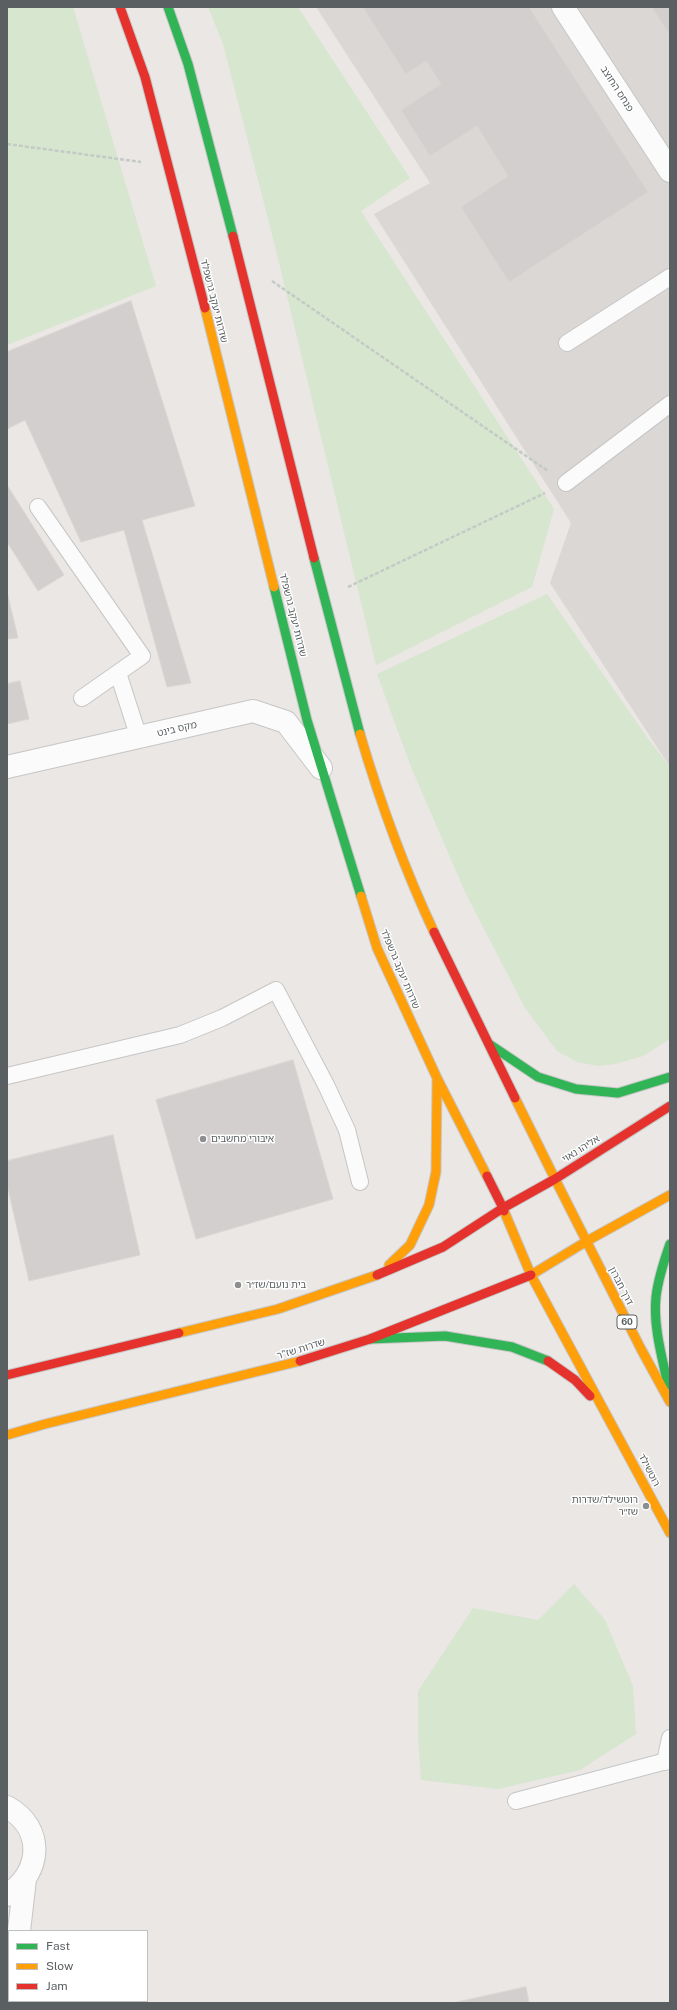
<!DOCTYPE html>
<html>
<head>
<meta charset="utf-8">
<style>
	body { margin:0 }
	#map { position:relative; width:677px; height:2010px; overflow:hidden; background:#eae7e4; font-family:"Public Sans",sans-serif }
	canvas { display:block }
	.frame { position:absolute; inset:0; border:8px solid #5a6062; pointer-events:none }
	.legend { position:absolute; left:8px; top:1930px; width:140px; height:72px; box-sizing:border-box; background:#fff; border:1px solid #bdbfc0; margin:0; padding:5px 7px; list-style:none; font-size:12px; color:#5a6062 }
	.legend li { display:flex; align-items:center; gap:8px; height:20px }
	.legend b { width:20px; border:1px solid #bdbfc0 }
</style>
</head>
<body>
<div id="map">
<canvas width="677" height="2010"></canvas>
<div class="frame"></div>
<ul class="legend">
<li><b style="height:5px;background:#30b455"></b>Fast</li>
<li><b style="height:5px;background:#ff9f0a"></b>Slow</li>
<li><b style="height:5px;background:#e5322d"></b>Jam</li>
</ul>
</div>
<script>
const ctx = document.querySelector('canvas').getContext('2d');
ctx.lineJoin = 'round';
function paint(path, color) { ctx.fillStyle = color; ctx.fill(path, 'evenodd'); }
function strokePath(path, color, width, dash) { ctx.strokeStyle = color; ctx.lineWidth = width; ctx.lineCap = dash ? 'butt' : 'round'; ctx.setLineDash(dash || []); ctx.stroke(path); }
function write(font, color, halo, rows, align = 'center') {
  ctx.font = font + ' "Public Sans","Noto Sans Hebrew",sans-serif'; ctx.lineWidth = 3; ctx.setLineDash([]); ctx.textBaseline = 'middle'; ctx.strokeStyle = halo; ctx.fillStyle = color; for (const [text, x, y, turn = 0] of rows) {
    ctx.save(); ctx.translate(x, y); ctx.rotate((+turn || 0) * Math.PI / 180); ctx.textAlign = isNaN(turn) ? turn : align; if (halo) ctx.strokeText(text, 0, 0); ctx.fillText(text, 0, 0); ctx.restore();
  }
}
paint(new Path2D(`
	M 316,7 L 670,7 L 670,767 L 550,583 L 571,523 L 374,214 L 430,183 Z`), '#dbd7d5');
paint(new Path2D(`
	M 7,7 L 73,7 L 156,286 L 7,345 Z
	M 208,7 L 298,7 L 410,178 L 361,211 L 554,509 L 532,587 L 376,665 L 275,246 L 223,44 Z
	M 547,594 L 647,737 L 670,767 L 670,1039 L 643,1056 L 615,1064 L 599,1066 L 577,1062 L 557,1051 L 525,1008 L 466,894 L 411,767 L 377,674 Z
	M 574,1584 L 605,1620 L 633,1686 L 636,1734 L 580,1770 L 498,1789 L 421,1780 L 418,1739 L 418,1691 L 473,1608 L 538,1620 Z`), '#d7e6cf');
const building = new Path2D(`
	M 363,7 L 529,7 L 648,192 L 509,282 L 461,207 L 508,176 L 477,126 L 430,156 L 401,110 L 441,84 L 426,61 L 406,74 Z
	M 652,7 L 670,7 L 670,35 Z
	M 131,301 L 195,506 L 142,520 L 191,683 L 167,687 L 124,530 L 81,542 L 25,420 L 7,429 L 7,352 Z
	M 7,485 L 64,575 L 38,591 L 7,542 Z
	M 7,594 L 8,596 L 18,638 L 7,639 Z
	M 20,681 L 29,719 L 7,724 L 7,684 Z
	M 293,1060 L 333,1199 L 196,1239 L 156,1100 Z
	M 113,1135 L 140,1255 L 29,1281 L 7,1184 L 7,1161 Z
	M 526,1987 L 529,2003 L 453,2003 Z`);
paint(building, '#d2cfce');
strokePath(building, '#d9d6d3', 1);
const lane = new Path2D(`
	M 567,343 L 670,277
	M 566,483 L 670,404
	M 38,507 L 142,656 L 82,698
	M 118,673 L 139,738
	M 7,1076 L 180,1035 L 222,1018 L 276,990 L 326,1085 L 347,1130 L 360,1182
	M 665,1762 L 670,1738
	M 516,1801 L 670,1760`);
const street = new Path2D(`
	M 563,7 L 670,171
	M 7,767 L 253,711 L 286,722 L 321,768
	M 7,1807 C 45,1828 42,1873 7,1895
	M 19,1931 L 25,1879
	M 28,2001 L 28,2003`);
const fast = new Path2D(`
	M 168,7 L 188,64 L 233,236
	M 314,558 L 360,734
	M 274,587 L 307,720 L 361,896
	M 489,1044 L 538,1077 L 576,1089 L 618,1093 L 670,1077
	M 370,1339 L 445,1336 L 512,1347 L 548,1361
	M 668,1385 C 662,1357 653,1326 656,1297 C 658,1279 664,1261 670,1244`);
const slow = new Path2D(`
	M 205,308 L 274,587
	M 360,734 C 380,802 404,868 434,932
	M 361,896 L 377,948 L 437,1078 L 487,1176
	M 515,1098 L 555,1179
	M 555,1179 L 641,1349 L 670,1402
	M 504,1211 L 531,1275 L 670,1533
	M 389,1265 L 410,1245 L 429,1205 L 436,1172 L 437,1081
	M 531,1275 L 587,1241 L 670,1195
	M 179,1333 L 278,1309 L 377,1275
	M 7,1435 L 45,1424 L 300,1361`);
const jam = new Path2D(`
	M 120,7 L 145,77 L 205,308
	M 233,236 L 314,558
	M 434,932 L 515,1098
	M 504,1211 L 503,1208 L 555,1179 L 670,1106
	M 377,1275 L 443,1247 L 503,1208 L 487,1176
	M 300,1361 L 370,1339 L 531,1275
	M 548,1361 L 575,1380 L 590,1396
	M 7,1375 L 179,1333`);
strokePath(lane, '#c6c6c6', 18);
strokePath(street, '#c6c6c6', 24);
strokePath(fast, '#c6c6c6', 11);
strokePath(slow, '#c6c6c6', 11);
strokePath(jam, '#c6c6c6', 11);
strokePath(new Path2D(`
	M 7,144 L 141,162
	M 272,281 L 548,471
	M 348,587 L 545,493`), '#c4cac5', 2.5, [4, 2]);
strokePath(lane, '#fcfbfb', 16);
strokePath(street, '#fcfbfb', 22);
strokePath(fast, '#30b455', 9);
strokePath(slow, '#ff9f0a', 9);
strokePath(jam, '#e5322d', 9);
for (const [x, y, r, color] of [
	[203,1139,4,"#8c8f90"],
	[238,1285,4,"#8c8f90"],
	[646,1506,4,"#8c8f90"]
]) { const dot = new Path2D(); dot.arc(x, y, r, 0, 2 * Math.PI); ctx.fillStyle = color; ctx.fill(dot); strokePath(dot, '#fff', 1.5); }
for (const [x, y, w] of [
	[627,1322,20]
]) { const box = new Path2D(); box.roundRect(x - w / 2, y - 7, w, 14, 3); ctx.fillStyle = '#fff'; ctx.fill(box); strokePath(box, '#5a6062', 1); }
write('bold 9px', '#5a6062', null, [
	["60",627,1322]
]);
write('10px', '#5a6062', '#fff', [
	["פנחס החוצב",617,89,57],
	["שדרות יעקב גרשפלד",214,301,76],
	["שדרות יעקב גרשפלד",293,615,76],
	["מקס בינט",177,729,-13],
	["שדרות יעקב גרשפלד",400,969,67],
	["אליהו נאוי",581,1149,-32],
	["דרך חברון",621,1286,63],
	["שדרות שז\"ר",301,1349,-17],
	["רוטשילד",649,1470,63]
]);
write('10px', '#5a6062', '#fff', [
	["איבורי מחשבים",211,1139],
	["בית נועם/שז״ר",246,1285],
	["רוטשילד/שדרות",638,1500,"right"],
	["שז״ר",638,1512,"right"]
], 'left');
</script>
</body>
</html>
